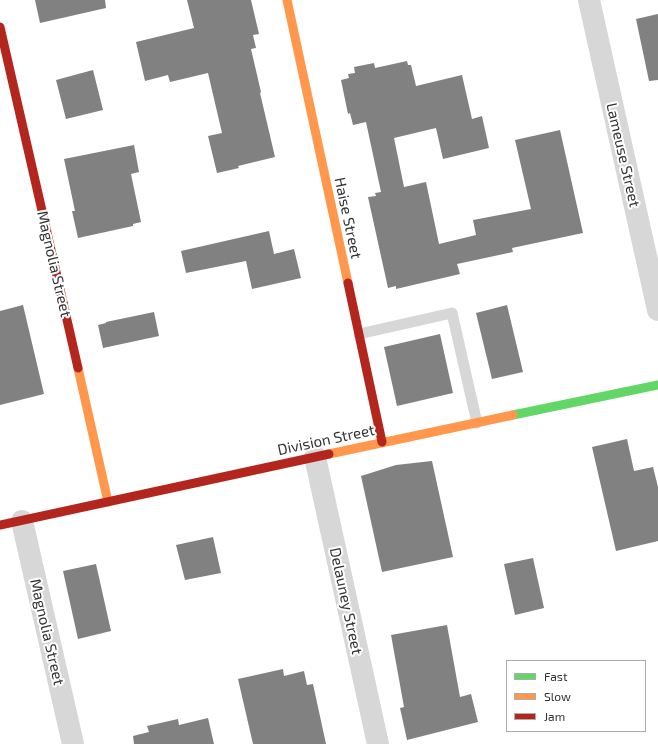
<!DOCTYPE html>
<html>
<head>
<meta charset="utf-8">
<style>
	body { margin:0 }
	#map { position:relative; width:658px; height:744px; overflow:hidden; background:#fff; font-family:"Exo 2",sans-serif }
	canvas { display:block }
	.legend { position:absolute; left:506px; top:660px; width:140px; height:72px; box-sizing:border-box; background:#fff; border:1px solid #adadad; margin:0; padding:5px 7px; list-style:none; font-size:12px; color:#333 }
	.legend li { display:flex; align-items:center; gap:8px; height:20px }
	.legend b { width:20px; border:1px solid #adadad }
</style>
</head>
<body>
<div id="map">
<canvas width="658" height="744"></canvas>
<ul class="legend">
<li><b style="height:5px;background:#63d668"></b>Fast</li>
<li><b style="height:5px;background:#ff974d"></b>Slow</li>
<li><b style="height:5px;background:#b3261e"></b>Jam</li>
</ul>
</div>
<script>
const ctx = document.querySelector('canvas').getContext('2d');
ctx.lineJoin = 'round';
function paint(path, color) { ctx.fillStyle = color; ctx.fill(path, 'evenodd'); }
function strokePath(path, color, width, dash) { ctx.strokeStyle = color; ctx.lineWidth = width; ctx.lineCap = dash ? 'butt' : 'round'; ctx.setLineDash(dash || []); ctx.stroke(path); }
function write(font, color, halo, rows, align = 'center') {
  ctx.font = font + ' "Exo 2",sans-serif'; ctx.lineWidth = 4; ctx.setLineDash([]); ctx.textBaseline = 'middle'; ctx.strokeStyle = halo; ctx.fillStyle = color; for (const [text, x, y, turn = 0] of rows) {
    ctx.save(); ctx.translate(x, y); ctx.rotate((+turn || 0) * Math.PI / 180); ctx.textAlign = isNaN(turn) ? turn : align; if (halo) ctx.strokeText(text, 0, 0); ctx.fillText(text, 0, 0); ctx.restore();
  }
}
paint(new Path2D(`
	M 35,0 L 105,0 L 106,8 L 40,23 Z
	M 187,0 L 251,0 L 259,34 L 253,35 L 256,48 L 251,49 L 261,92 L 260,93 L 275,157 L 238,166 L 239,168 L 217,173 L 208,136 L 222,133 L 208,73 L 170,82 L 168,75 L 145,81 L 136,42 L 194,28 Z
	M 658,14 L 658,80 L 649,81 L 636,19 Z
	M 407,61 L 408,65 L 411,65 L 416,86 L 462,75 L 472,119 L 482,116 L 489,148 L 443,159 L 436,128 L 394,138 L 404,187 L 426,182 L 439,244 L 476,235 L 473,220 L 531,209 L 515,140 L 560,130 L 583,233 L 512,248 L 513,252 L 457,264 L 460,274 L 396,289 L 396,286 L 388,288 L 368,197 L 376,196 L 375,193 L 381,192 L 366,122 L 353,125 L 350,113 L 348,114 L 341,80 L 349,78 L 348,74 L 355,73 L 354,67 L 374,63 L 375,68 Z
	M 93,70 L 103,110 L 66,119 L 56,80 Z
	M 134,145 L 139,172 L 131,174 L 141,222 L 133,224 L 133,226 L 78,238 L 72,211 L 75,211 L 64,159 Z
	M 269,231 L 274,254 L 294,249 L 301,278 L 252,289 L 246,261 L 186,273 L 181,251 Z
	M 23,305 L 44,394 L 0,405 L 0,311 Z
	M 507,305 L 523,372 L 492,379 L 476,313 Z
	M 154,312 L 159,336 L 103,348 L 98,325 L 106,323 L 106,322 Z
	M 440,334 L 453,393 L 397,406 L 384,347 Z
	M 627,439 L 634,471 L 653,467 L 658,487 L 658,541 L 616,551 L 592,447 Z
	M 432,461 L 453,557 L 382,572 L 361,476 L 396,465 Z
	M 213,537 L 221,573 L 185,580 L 176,545 Z
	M 533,558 L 544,608 L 515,615 L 504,564 Z
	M 96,564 L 111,631 L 78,639 L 63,571 Z
	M 447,625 L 460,697 L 471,694 L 478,722 L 407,740 L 400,708 L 404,707 L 391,635 Z
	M 283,669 L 284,676 L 304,671 L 307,685 L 313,684 L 326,744 L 253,744 L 238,679 Z
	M 208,718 L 214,744 L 134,744 L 133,736 L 149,732 L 147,726 L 178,719 L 179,725 Z`), '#818181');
strokePath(new Path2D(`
	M 359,334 L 452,313 L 477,423`), '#d7d7d7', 11);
strokePath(new Path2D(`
	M 589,0 L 658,310
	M 315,457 L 378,744
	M 22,521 L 73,744`), '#d7d7d7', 22);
strokePath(new Path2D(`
	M 513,415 L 658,385`), '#63d668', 9);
strokePath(new Path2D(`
	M 287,0 L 348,283
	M 78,368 L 108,502
	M 329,454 L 513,415`), '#ff974d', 9);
strokePath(new Path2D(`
	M 0,27 L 78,368
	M 348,283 L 382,442
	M 0,525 L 329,454`), '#b3261e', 9);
write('15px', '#333', '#fff', [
	["Lameuse Street",623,155,77],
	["Haise Street",348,218,78],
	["Magnolia Street",54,264,77],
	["Division Street",326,440,-12],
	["Delauney Street",346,601,78],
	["Magnolia Street",47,632,77]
]);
</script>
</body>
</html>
